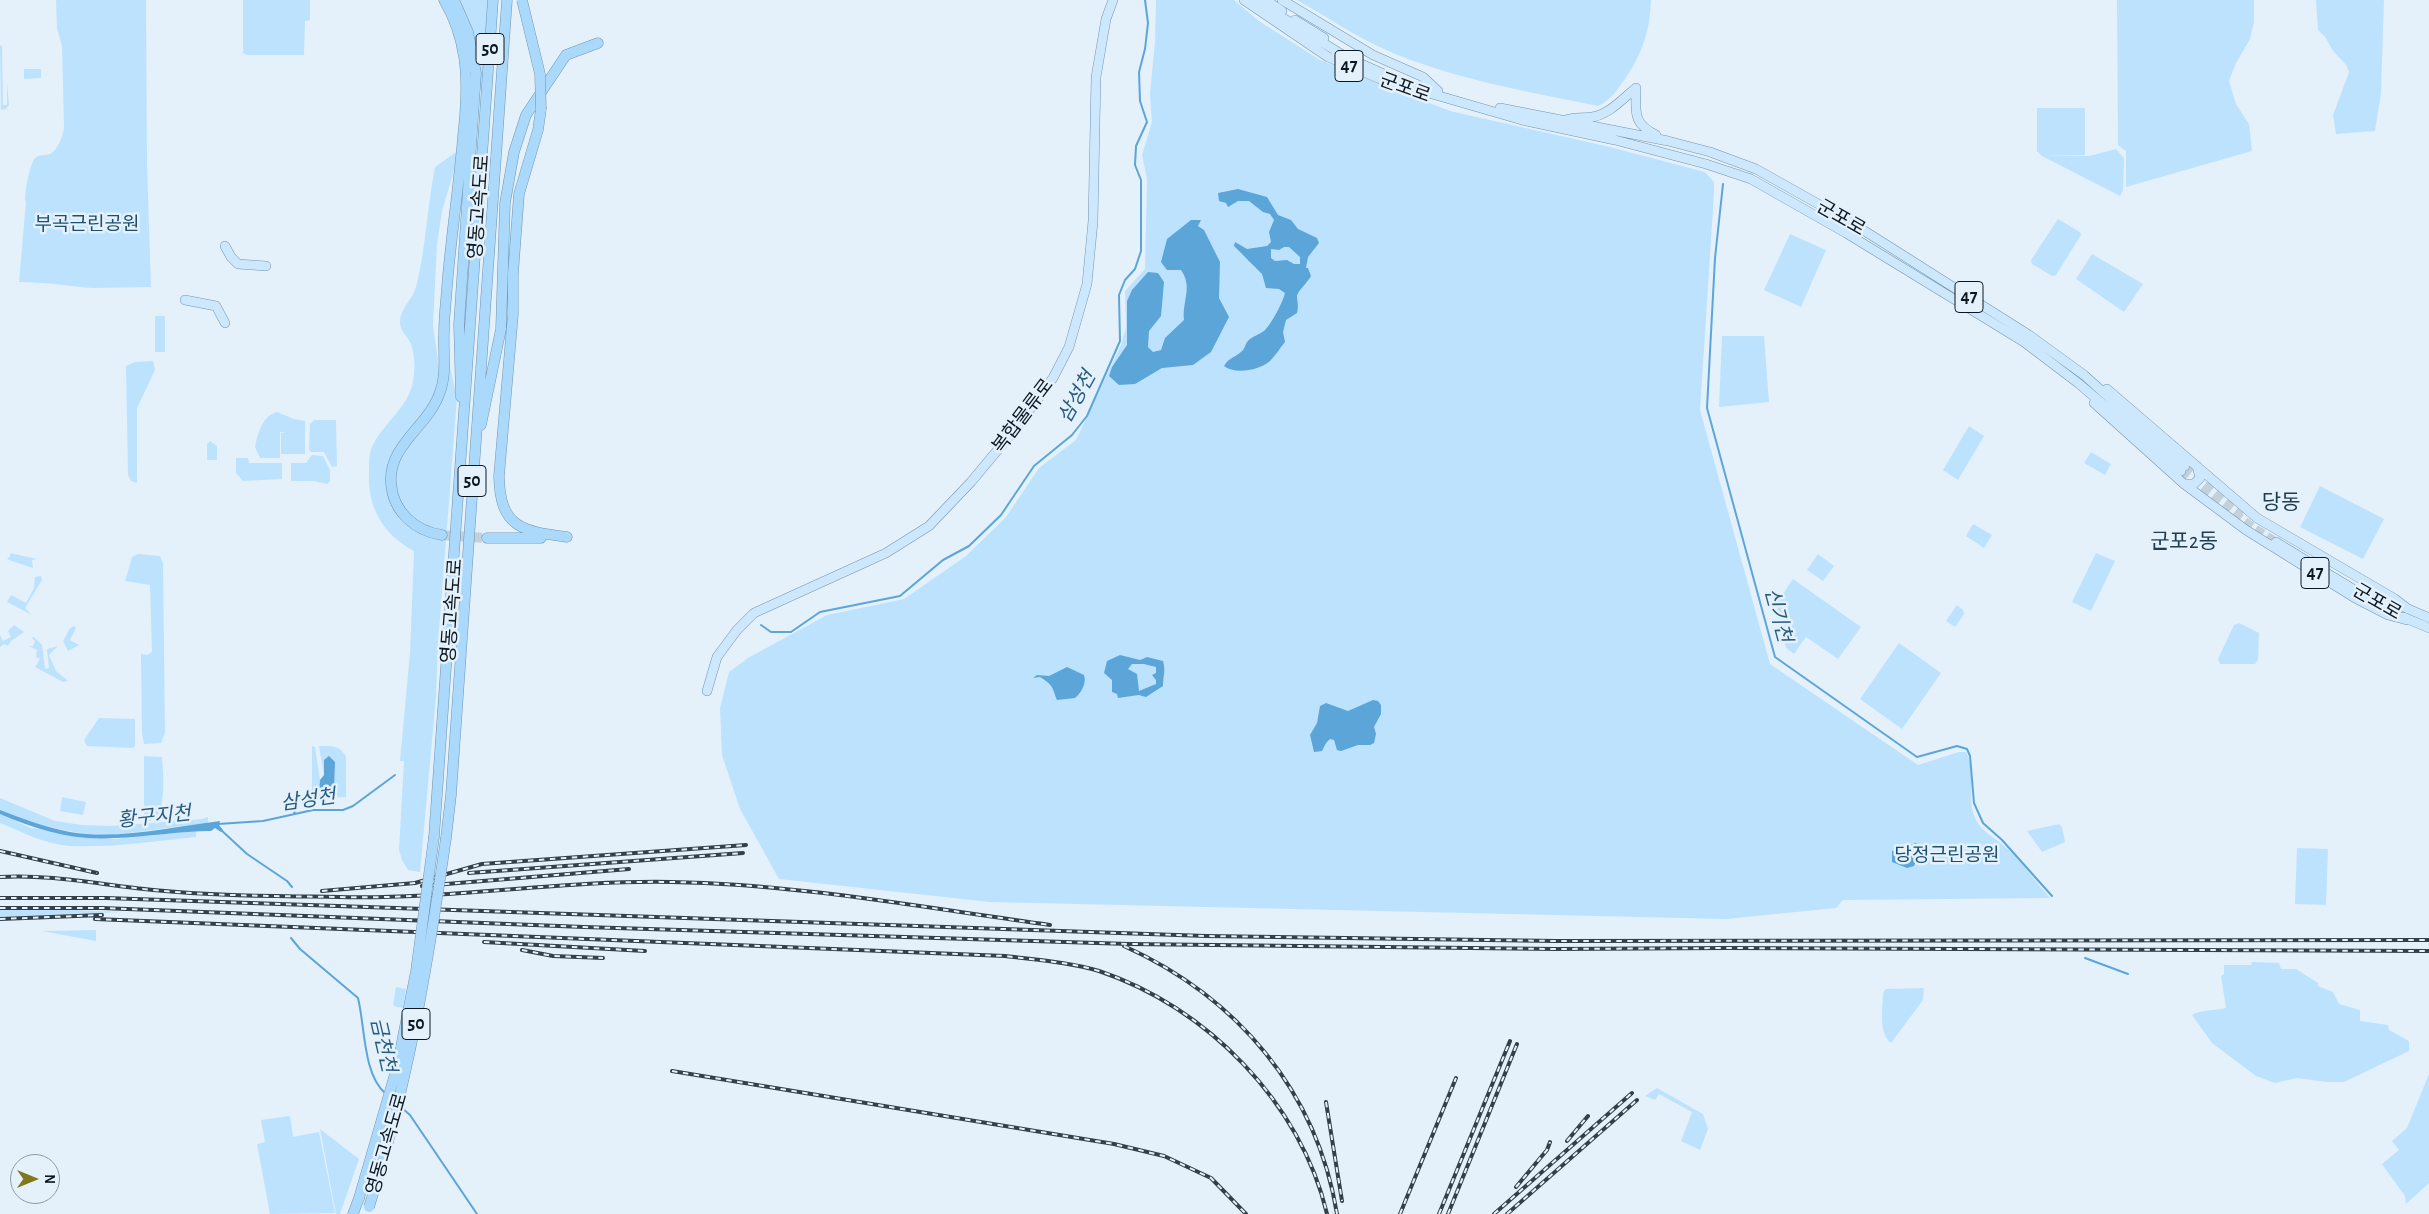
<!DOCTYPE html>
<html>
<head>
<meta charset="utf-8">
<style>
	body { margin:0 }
	#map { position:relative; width:2429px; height:1214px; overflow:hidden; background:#e4f1fb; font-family:"Alegreya Sans",sans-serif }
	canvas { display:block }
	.north { position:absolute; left:10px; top:1154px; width:50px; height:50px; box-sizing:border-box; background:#e4f1fb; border:1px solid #8e9aa4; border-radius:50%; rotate:90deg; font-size:14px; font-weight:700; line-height:20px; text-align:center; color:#0c1821 }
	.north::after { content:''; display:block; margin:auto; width:18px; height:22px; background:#7f781d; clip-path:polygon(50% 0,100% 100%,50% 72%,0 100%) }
</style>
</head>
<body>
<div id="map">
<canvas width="2429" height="1214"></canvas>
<div class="north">N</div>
</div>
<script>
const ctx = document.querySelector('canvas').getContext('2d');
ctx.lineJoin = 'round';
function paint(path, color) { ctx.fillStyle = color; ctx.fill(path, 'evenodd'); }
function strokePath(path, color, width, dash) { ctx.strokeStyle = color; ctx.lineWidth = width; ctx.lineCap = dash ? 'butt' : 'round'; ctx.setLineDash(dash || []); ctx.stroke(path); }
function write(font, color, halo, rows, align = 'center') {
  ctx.font = font + ' "Alegreya Sans","Noto Sans KR",sans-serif'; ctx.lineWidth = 5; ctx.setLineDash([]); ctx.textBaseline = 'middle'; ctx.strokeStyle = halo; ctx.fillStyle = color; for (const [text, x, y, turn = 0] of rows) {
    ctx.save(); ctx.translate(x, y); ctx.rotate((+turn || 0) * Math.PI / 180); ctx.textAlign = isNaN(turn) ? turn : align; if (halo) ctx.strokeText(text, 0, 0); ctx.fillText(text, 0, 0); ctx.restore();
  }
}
paint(new Path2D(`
	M 56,0 L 146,0 L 147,163 L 151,287 C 132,287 112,288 93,288 C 67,286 44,282 19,282 L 26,202 C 23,198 30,163 35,158 C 39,154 45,156 50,154 C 58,150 63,136 64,127 L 62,46 L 57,28 Z
	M 243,0 L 310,0 L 310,20 L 305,21 L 304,55 L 247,55 L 243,53 Z
	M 457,0 L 488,0 L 482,90 L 479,90 Z
	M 1156,0 L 1234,0 L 1259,21 L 1320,60 L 1450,111 L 1610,147 L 1705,172 L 1714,182 L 1714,193 L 1700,410 L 1770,664 L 1918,765 L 1959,752 L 1966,752 C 1978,773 1965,798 1976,820 C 1982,832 1994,837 2004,846 C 2021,860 2035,881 2050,898 L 1843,900 L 1836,908 L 1726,919 L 990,902 L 779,879 L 740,809 L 722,755 L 720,708 L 729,672 L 748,658 L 827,615 L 904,599 L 966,556 L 1006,517 L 1039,468 L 1076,440 L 1121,345 L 1126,328 L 1125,291 L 1145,269 L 1147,179 L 1142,155 L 1152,122 L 1150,93 L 1155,42 Z
	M 1297,0 L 1651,0 C 1650,31 1642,54 1625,79 C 1616,91 1611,100 1598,106 C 1526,91 1451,79 1384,49 C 1354,36 1326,16 1297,0 Z
	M 2117,0 L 2254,0 L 2254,22 L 2250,39 L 2236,63 L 2229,81 L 2236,104 L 2249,124 L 2252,151 L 2126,187 L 2126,151 L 2118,145 Z
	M 2316,0 L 2384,0 L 2381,93 L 2375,131 L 2336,134 L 2333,115 L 2349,72 C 2346,62 2341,60 2335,53 C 2327,43 2329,39 2318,30 Z
	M 2,45 L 3,105 L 7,105 L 7,82 L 9,105 L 6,109 L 1,110 L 0,46 Z
	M 24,69 L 41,69 L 41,78 L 24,79 Z
	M 2037,108 L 2085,108 L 2085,155 L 2044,156 L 2089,156 L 2116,149 L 2124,158 L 2123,190 L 2120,196 L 2042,156 L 2037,151 Z
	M 456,152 L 456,164 L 442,211 L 437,244 L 433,325 L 440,374 L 437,392 L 387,470 L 386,488 L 391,506 L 400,520 L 413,530 L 436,538 C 427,522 407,518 400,500 C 382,454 425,438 439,405 C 444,392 446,376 449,363 L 457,398 L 438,644 L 436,697 L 420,872 L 408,870 L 402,860 L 399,850 L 404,761 L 400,761 L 410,653 L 414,551 C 382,534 367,506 369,471 C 369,462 369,452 373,445 C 386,419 412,406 414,374 C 415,365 414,353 411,344 C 408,336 399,331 400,321 C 401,307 413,299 416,287 C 426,248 427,207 435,167 Z
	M 2058,219 L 2080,232 L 2081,235 L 2056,275 L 2052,276 L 2032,264 L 2031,260 Z
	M 1790,234 L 1826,250 L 1801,307 L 1764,290 Z
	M 2092,254 L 2143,284 L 2124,312 L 2076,279 Z
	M 155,316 L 165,316 L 165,352 L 155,352 Z
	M 1722,336 L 1764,336 L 1769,402 L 1719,407 Z
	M 153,361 L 155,370 L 137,408 L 137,483 L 131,481 L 128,475 L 126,366 L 135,362 Z
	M 277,412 L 294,419 L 305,421 L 305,454 L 281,454 L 281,433 L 286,433 L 280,432 L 280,458 L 260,458 L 255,447 C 258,433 262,416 277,412 Z
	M 336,420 L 337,466 L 332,467 L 324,452 L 311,452 L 309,450 L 310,424 L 314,420 Z
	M 1969,426 L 1984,436 L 1958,480 L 1943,470 Z
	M 210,441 L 217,446 L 217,460 L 207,460 L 207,444 Z
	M 2091,452 L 2111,464 L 2105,475 L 2084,463 Z
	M 312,455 L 323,456 L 330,470 L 330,481 L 327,484 L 314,481 L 291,481 L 291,463 L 306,463 Z
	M 236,458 L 248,458 L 249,463 L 282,463 L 282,479 L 243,481 L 236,473 Z
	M 2320,486 L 2384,519 L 2363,559 L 2300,527 Z
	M 1973,524 L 1992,535 L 1984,548 L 1966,536 Z
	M 10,553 L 37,559 L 32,560 L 33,568 L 9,560 L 7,558 L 10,557 Z
	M 2096,553 L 2115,561 L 2091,611 L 2072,602 Z
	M 138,554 L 160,556 L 163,563 L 165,733 L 161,743 L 144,744 L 142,733 L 141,654 L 147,655 L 152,652 L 150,585 L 125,581 L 132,557 Z
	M 1818,554 L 1834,566 L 1823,581 L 1807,570 Z
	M 41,576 L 42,580 L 25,608 L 32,615 L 7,602 L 11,595 L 26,603 L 34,588 L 35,577 Z
	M 1793,579 L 1861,627 L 1838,659 L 1806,637 L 1794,654 L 1786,648 L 1778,617 L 1777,603 Z
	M 1957,605 L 1963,610 L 1964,614 L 1955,627 L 1946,621 Z
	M 2239,623 L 2259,633 L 2258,660 L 2255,664 L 2220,664 L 2218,659 L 2234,625 Z
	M 14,625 L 24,632 L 11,641 L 8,646 L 4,644 L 0,647 L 0,635 L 3,641 L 11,637 L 8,631 Z
	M 74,626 L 76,628 L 70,640 L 79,645 L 68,651 L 63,641 L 70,628 Z
	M 34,637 L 42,645 L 45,669 L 49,668 L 47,649 L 58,646 L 49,655 L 56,671 L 68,681 L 63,682 L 35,667 L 40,659 L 36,657 L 37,650 L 29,646 L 33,646 L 35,641 L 32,638 Z
	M 1899,643 L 1941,673 L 1902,729 L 1860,699 Z
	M 99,718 L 135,719 L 135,746 L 133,748 L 87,746 L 84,740 Z
	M 312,746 L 315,747 L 320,780 L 319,791 L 324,776 L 319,746 C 332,746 340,745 346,757 L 346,797 L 312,798 Z
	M 144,756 L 162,757 C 163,772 169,825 145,821 L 144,817 Z
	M 62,797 L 86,802 L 83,815 L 60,811 Z
	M 0,798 L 55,821 L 82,825 L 112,826 L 202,819 L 208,817 L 208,823 C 179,826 149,831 120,834 C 78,838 38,825 0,810 Z
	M 0,814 L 31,828 L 113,839 L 196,831 L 196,837 C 155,841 111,848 69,846 C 45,844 22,832 0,823 Z
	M 2059,824 L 2062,827 L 2065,842 L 2042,852 L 2027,831 Z
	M 2297,848 L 2328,849 L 2326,905 L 2295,904 Z
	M 24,908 L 124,912 L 0,917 L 0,910 Z
	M 96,930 L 96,941 L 42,931 Z
	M 2252,962 L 2279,963 L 2281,969 L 2296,969 L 2318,983 L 2318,986 L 2333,992 L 2339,1004 L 2360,1010 L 2360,1021 L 2388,1025 L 2389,1030 L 2409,1041 L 2409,1051 L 2344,1082 L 2327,1082 L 2297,1078 L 2275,1083 L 2256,1076 L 2212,1043 L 2192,1015 C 2203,1009 2214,1011 2226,1008 L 2221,976 L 2224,974 L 2224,965 L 2251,965 Z
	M 396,987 L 406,989 L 403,1008 L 393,1006 Z
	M 1924,988 L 1923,1000 L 1891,1043 C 1878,1033 1883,1008 1883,993 L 1886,989 Z
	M 2429,1074 L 2429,1183 L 2406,1204 L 2405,1196 L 2382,1164 L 2399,1150 L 2392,1141 L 2407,1128 Z
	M 1657,1088 L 1703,1114 L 1708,1129 L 1700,1150 L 1681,1141 L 1692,1112 L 1659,1094 L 1655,1100 L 1645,1096 Z
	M 290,1116 L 293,1137 L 319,1132 L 335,1213 L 270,1214 L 257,1144 L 265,1142 L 261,1120 Z
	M 320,1129 L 359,1159 L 340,1214 L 336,1214 Z`), '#bde2fe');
paint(new Path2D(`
	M 1238,189 L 1267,197 L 1278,215 L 1291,220 L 1298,229 L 1317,238 L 1319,243 L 1308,257 L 1306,268 L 1308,268 L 1311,276 C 1308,282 1297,292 1297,296 C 1297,302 1299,306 1297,313 L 1286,320 L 1283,332 L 1285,342 C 1280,348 1275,356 1270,361 C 1260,370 1235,375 1224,366 C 1229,357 1235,358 1242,351 C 1245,349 1245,344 1248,341 C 1252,336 1259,335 1264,331 C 1271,325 1283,302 1285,293 L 1279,289 L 1266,288 L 1262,274 C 1253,265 1244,256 1234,246 L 1235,242 L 1247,249 L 1267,246 L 1271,242 L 1269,232 L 1274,220 L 1270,214 L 1263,212 L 1249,201 L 1238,201 L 1228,207 L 1226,203 L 1219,201 L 1218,193 ZM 1284,247 L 1289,247 L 1300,257 L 1300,264 L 1294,264 L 1287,260 L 1275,261 L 1271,258 L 1271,249 L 1279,250 Z
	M 1191,220 L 1201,220 L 1198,226 L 1204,230 L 1220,262 L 1219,298 L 1229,317 L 1211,352 L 1193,365 L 1162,368 L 1135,384 L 1119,385 L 1109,376 L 1112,367 L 1127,345 L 1127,301 L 1132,290 L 1148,272 L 1158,273 L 1164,282 L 1161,316 L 1149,331 L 1148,347 L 1153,352 L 1161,350 L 1165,338 L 1184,320 C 1182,301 1193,287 1181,270 L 1167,270 L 1161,262 L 1167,239 Z
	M 1120,655 L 1140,660 L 1147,657 L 1163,661 C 1166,672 1163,675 1163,686 L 1146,697 L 1139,695 L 1118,698 L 1117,694 L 1112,692 L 1112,680 L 1104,673 L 1107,661 ZM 1132,664 L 1144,664 L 1156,667 L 1156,673 L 1152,675 L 1156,680 L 1156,684 L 1139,691 L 1137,674 L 1128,669 Z
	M 1067,667 L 1084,675 C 1087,683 1081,693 1075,698 L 1057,700 C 1052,687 1054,686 1040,677 L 1033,678 L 1037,675 L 1049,676 Z
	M 1373,700 L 1378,701 L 1381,705 L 1381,714 L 1374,727 L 1376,734 L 1374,743 L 1370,745 L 1358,745 L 1341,751 L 1337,750 L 1334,740 L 1330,739 L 1326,743 L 1322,751 L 1314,752 L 1310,735 L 1317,723 L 1320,706 L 1326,703 L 1348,711 Z
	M 329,756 L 335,762 L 334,789 L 319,791 L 320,780 L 324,775 L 324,760 Z
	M 0,810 C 23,819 45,827 70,832 C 119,840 171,827 220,821 L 219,825 L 223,830 L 221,832 L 215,828 L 211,831 C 179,831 147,837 115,838 C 74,841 37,830 0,814 Z
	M 1916,843 L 1920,850 L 1914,866 L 1907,868 L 1892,862 L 1892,851 Z`), '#5ca5d9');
strokePath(new Path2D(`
	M 1723,184 L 1715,258 L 1707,408 L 1775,657 L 1917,757 L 1957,746 L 1967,749 L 1970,756 L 1974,803 L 1983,823 L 2002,840 L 2052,896
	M 761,625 L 771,632 L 791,632 L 820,612 L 900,596 L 943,560 L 969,546 L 1001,515 L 1034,466 L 1072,435 L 1087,416 L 1120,341 L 1119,295 L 1125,280 L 1135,269 L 1141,251 L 1141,180 L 1135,165 L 1136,146 L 1147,122 L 1140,101 L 1139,72 L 1145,49 L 1148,23 L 1145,0
	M 294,813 L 298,807
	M 218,824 L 263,821 L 313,810 L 343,810 L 353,806 L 395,775
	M 220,829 L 247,854 L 287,881 L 292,887
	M 291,938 L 300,949 L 358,998 C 365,1026 363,1074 385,1093
	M 2085,958 L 2128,974
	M 402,1108 L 410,1115 L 477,1214`), '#5ca5d9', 2);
strokePath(new Path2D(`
	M 2185,466 L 2244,512
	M 2181,471 L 2252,527 L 2276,542`), '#c4d0da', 9, [9, 4.5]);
strokePath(new Path2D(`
	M 442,535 L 487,538`), '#c4d0da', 10, [10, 5]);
const major = new Path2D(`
	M 1244,0 L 1328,57 L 1397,86
	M 1254,0 L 1346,57 L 1422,91 L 1522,120 L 1615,140 L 1706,164 L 1751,179 L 1846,233 L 2024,342 L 2078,383 L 2181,471
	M 1266,0 L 1282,11
	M 1282,0 L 1373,55 L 1423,77 L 1438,91
	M 1295,20 L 1324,38
	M 1636,88 C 1636,112 1632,123 1656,135
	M 1500,108 L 1668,141 L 1710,152 L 1756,169 L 1852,223 L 2029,335 L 2084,375 L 2185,466
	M 1564,121 C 1574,116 1582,119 1592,117 C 1610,114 1622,99 1636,88
	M 225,246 L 231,257 L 238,264 L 266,266
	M 185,300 L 216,306 L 225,323
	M 2107,389 L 2257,518 L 2395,599 L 2408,609
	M 2094,403 L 2184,484 L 2246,530 L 2355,598 L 2388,615 L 2407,620
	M 2184,484 L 2194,484 L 2200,478 L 2197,466
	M 2276,542 L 2376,603
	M 2404,607 L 2429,618
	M 2403,617 L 2429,628
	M 707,691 L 717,657 L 737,630 L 754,613 L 886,553 L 929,526 L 971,482 L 1016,428 L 1053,378 L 1069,347 L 1087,284 L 1093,221 L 1096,77 L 1106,19 L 1113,0`);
const highway = new Path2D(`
	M 454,0 L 468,32 L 476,73 L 459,324 L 461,397
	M 541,109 L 538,130 L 519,194 L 513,274 L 513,314 L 499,476 C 500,528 522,531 567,537
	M 481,425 L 501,329 L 505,203 L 514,152 L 526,115 L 566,55 L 598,43
	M 442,535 C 415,531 393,512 391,483 C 388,445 429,426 440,392 C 447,373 443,352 444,332 C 444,317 446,302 447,287 C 451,236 459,186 463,136 C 466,110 468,83 464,57 C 461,37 454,17 444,0
	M 487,538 L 541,538
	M 434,837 L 493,0
	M 446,838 L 451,795 L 507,0
	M 353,1214 L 359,1198`);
strokePath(major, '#7395af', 10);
strokePath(highway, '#7395af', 11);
strokePath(major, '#cde8fd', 9);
strokePath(highway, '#abd9fc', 10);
const rail = new Path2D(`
	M 0,851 L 97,873
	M 469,873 L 743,853
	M 0,877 C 52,874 101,885 153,890 C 214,896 276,896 338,897 C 449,900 560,880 671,882 C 798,884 925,908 1050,925
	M 422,886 L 629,869
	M 322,891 L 415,883 L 482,864 L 746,845
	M 0,898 L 106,898 L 1206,936 L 1556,941 L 2429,940
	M 0,908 L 102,908 L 584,927 L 1129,944 L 1555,949 L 1727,948 L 2429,951
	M 0,919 L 102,915
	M 95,919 L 1005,956 C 1036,960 1069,962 1099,971 C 1207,1007 1301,1103 1327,1214
	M 484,942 L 645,951
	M 1124,946 C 1237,997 1317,1091 1337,1214
	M 522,950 L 553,956 L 603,958
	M 672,1071 L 1114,1144 L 1164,1156 L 1211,1178 L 1246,1214
	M 1326,1102 L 1342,1201
	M 1567,1141 L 1588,1116
	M 1516,1187 L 1547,1150 L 1550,1142
	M 1400,1214 L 1456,1078
	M 1439,1214 L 1510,1041
	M 1448,1214 L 1517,1044
	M 1494,1214 L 1632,1093
	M 1507,1214 L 1637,1100`);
strokePath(rail, '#344049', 4);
strokePath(rail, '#e4f1fb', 2, [5.5]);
const highwayBridge = new Path2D(`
	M 522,0 L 540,74 L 541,109
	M 359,1198 L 397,1067 L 416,971 L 434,837
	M 369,1207 C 408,1085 428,964 446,838`);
strokePath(highwayBridge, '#7395af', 11, []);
strokePath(highwayBridge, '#abd9fc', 10);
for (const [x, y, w] of [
	[490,49,28],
	[1349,66,28],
	[1969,297,28],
	[472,481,28],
	[2315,573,28],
	[416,1024,28]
]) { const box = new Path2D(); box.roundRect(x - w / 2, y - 15.5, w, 31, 4); ctx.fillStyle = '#e4f1fb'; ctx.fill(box); strokePath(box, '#0c1821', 1); }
write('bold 18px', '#0c1821', null, [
	["50",490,49],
	["47",1349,66],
	["47",1969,297],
	["50",472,481],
	["47",2315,573],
	["50",416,1024]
]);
write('19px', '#0c1821', '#e4f1fb', [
	["군포로",1405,88,20],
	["영동고속도로",479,207,-86],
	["군포로",1841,218,30],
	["복합물류로",1023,416,-53],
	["군포로",2377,602,30],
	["영동고속도로",452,611,-86],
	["영동고속도로",387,1144,-74]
]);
write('19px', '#195073', '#e4f1fb', [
	["부곡근린공원",87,224],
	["당정근린공원",1947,855]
]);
write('italic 20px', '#265c80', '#e4f1fb', [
	["삼성천",1077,397,-61],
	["신기천",1778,615,75],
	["삼성천",308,800,-8],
	["황구지천",154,817,-6],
	["금천천",383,1045,77]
]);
write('21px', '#203c50', '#e4f1fb', [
	["당동",2281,503],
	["군포2동",2184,542]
]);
</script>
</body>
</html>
